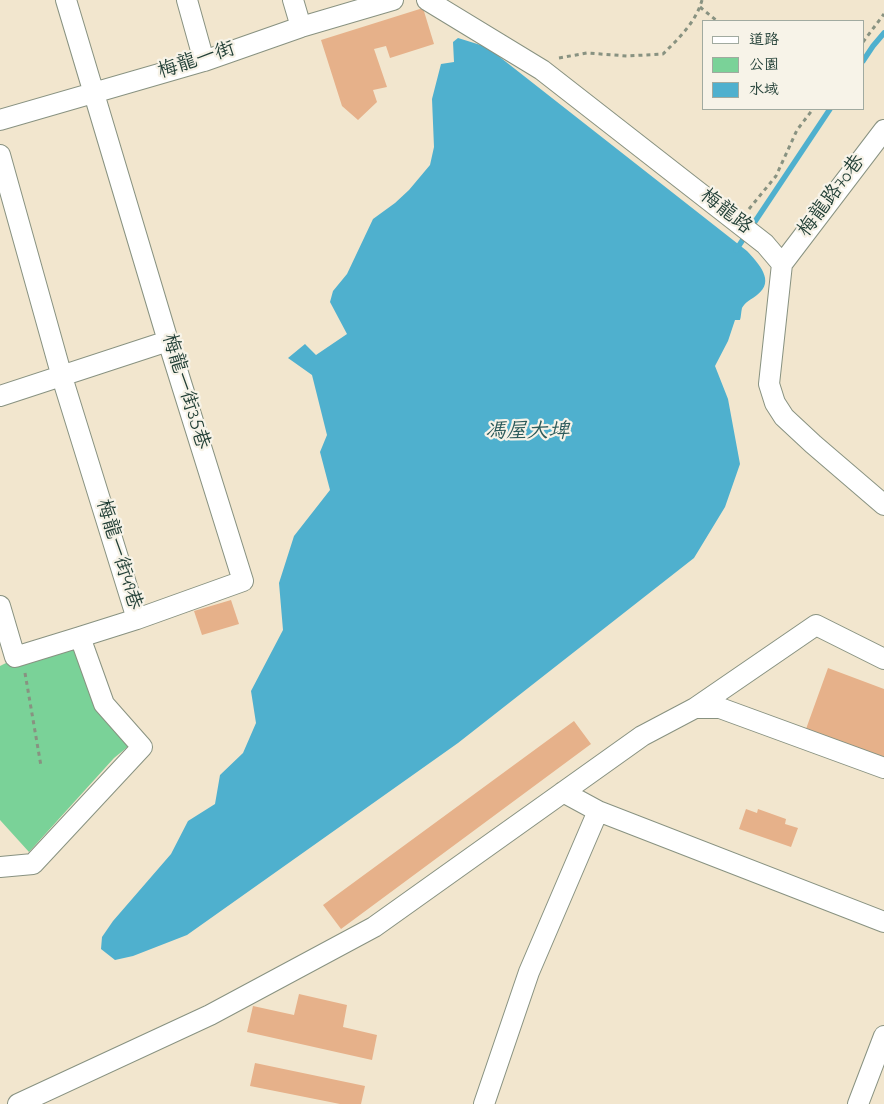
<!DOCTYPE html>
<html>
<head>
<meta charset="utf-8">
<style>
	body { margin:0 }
	#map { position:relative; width:884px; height:1104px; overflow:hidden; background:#f2e6ce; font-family:"Indie Flower","LXGW WenKai TC",sans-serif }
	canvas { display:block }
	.legend { position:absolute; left:702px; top:20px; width:162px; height:90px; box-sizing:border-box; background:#f7f3e8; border:1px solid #a1aaa0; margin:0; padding:6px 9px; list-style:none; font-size:15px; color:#1f3d34 }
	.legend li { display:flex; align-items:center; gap:10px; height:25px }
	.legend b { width:25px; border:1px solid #a1aaa0 }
</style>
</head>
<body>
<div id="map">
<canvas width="884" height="1104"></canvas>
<ul class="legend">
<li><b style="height:6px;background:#fff"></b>道路</li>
<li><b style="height:14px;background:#7ad298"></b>公園</li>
<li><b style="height:14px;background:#4fb0ce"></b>水域</li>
</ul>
</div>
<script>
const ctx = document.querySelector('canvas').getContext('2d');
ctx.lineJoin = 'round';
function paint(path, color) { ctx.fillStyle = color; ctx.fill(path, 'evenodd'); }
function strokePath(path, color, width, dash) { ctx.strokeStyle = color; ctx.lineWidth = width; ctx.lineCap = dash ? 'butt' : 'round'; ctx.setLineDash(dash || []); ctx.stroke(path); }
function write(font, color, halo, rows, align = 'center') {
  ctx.font = font + ' "Indie Flower","LXGW WenKai TC",sans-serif'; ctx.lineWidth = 4.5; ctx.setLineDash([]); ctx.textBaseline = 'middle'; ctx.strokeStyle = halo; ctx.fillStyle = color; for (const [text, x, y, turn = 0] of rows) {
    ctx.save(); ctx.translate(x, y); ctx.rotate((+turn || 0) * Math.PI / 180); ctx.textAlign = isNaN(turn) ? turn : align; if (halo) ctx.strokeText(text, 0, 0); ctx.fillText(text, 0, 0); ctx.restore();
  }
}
paint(new Path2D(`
	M 75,649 L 130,745 L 114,758 L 29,852 L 0,820 L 0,666 L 8,662 Z`), '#7ad298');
paint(new Path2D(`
	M 458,38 L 487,47 L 747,251 C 758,263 776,281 757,295 C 752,299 745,302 742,308 C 741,312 741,317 740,320 L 735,320 L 728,341 L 715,366 L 728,399 L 740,464 L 725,507 L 694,558 L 458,743 L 187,935 L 133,956 L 115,960 L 101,949 L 102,937 L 113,921 L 171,854 L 188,821 L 215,804 L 220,775 L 243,753 L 256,723 L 251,691 L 283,630 L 279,583 L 294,536 L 330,490 L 320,452 L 327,435 L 312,375 L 288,358 L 305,344 L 316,355 L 347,334 L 330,302 L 333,291 L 347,274 L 373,219 L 395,203 L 409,190 L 430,165 L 434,147 L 432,99 L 441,64 L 454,62 L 453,42 Z`), '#4fb0ce');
strokePath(new Path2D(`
	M 863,61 L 873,46 L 884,33
	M 736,250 L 830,109`), '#4fb0ce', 5.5);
paint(new Path2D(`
	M 423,8 L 434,44 L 390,58 L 386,46 L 374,49 L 387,87 L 373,90 L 377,102 L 358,120 L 342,106 L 321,40 Z
	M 231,600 L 239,624 L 202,635 L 194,611 Z
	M 828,668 L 884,689 L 884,757 L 806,729 Z
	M 574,721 L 591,744 L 341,929 L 323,905 Z
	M 746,809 L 757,813 L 758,809 L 786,819 L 785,824 L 798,828 L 791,847 L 739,829 Z
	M 299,994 L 347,1005 L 343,1027 L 377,1035 L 372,1060 L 247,1032 L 253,1006 L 294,1015 Z
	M 255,1063 L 365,1086 L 361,1104 L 340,1104 L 250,1086 Z`), '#e6b18a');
const minor = new Path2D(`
	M 66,0 L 168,341 L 243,581 L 137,619
	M 187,0 L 204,61
	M 293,0 L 301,27
	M 427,0 L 542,70 L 765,244 L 782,264 L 769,384 L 775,403 L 784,417 L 813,444 L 884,505
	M 0,120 L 204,61 L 301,27 L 393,0
	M 0,155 L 62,377 L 137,619 L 80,637 L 104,704 L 142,747 L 33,864 L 0,867
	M 782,264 L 884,130
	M 0,396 L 168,341
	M 0,606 L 15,657 L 80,637
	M 695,708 L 816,625 L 884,659
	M 563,792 L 598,811 L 884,922
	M 18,1104 L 210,1015 L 374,927 L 642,736 L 695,708 L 720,708 L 884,768
	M 484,1104 L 529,972 L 598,811
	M 858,1104 L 884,1036`);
strokePath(minor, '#889281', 22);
strokePath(new Path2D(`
	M 700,7 L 717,21
	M 863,42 L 884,14
	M 559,58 L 587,53 L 627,56 L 663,54 C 679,38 696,22 702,0
	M 749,209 L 776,176 L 797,130 L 813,109
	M 25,673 L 41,766`), '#889281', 3, [4, 4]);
strokePath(minor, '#fff', 20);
write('20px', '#1f3d34', '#f7f3e8', [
	["梅龍一街",197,62,-18],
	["梅龍路70巷",833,197,-53],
	["梅龍路",725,213,38],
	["梅龍一街35巷",184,392,73],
	["梅龍一街49巷",117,555,73]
]);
write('italic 21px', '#2b5a5a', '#f7f3e8', [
	["馮屋大埤",527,434]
]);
</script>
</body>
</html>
